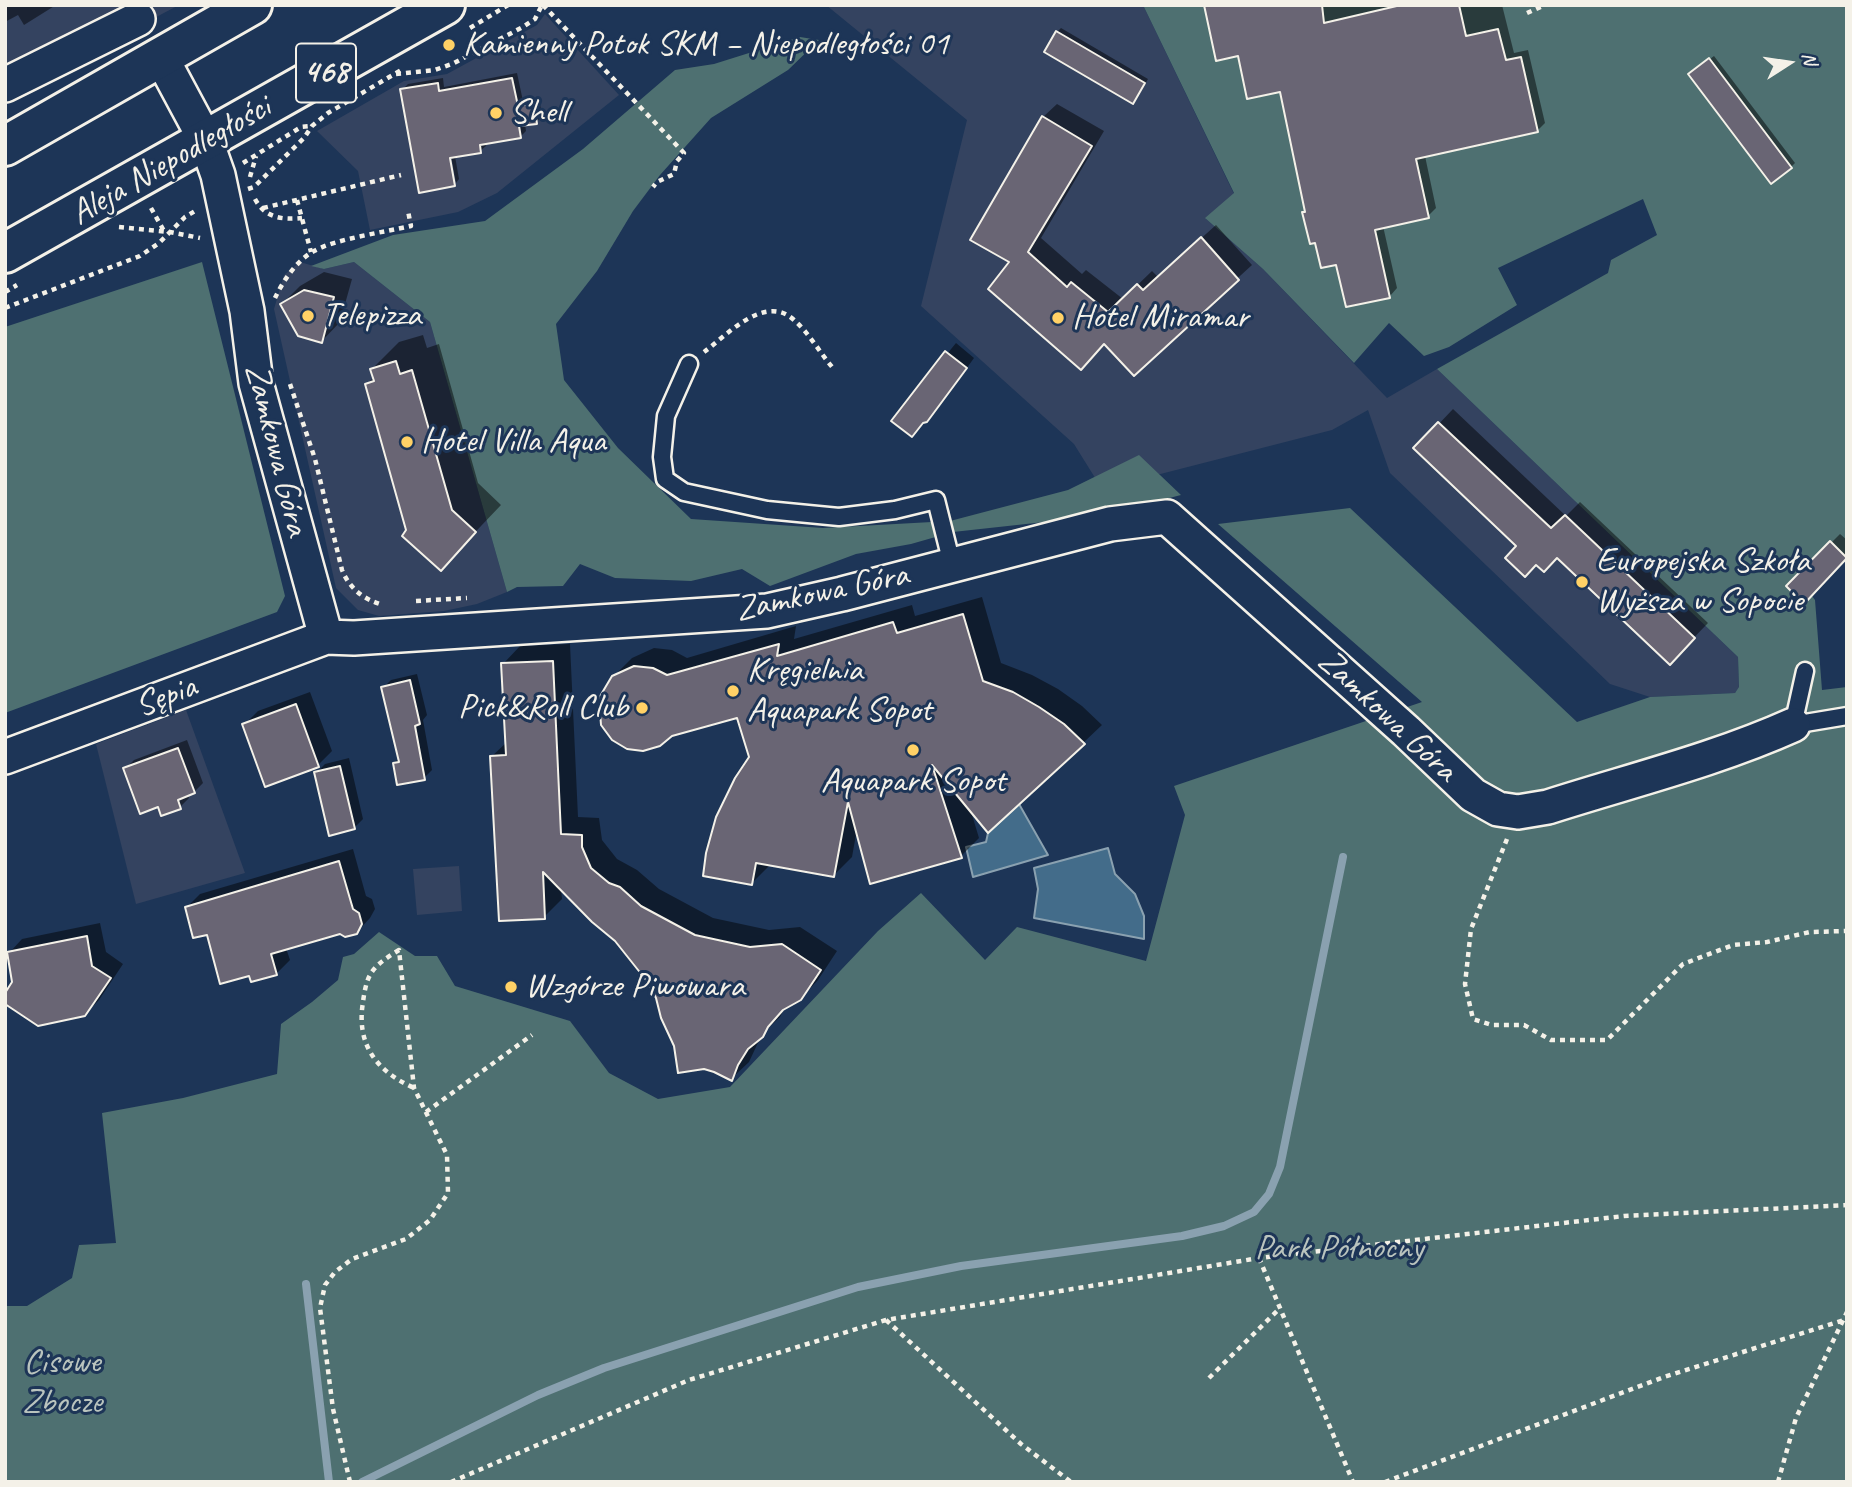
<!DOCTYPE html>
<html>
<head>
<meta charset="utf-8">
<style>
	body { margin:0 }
	#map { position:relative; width:1852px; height:1487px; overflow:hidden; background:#1d3557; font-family:Caveat,sans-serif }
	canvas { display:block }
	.frame { position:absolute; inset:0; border:7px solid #f4f1e8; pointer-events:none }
	.north { position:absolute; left:1754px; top:28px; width:70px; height:70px; -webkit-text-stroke:5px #1d3557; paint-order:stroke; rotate:78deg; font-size:19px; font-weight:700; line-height:28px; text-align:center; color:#f4f1e8 }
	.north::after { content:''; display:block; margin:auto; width:24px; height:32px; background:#f4f1e8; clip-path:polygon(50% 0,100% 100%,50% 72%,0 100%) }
</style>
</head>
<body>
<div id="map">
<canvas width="1852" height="1487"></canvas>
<div class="frame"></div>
<div class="north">N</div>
</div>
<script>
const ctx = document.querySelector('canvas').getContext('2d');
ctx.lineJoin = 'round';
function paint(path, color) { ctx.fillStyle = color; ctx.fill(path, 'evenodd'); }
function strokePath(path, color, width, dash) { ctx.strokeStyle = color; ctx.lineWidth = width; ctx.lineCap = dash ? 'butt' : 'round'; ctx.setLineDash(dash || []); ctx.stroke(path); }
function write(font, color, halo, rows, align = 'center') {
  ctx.font = font + ' Caveat,sans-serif'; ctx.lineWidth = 6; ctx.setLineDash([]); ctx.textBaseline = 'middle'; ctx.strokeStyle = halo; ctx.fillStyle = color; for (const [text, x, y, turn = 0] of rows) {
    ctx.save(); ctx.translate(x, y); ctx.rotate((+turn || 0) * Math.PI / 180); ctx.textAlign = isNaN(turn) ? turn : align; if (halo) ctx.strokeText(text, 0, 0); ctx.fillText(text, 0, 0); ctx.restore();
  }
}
paint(new Path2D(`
	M 5,5 L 179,5 L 5,97 Z
	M 826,5 L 1143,5 L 1234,194 L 1206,219 L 1263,269 L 1387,398 L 1437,369 L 1738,657 L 1739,688 L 1735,693 L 1650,697 L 1610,684 L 1390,473 L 1368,410 L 1332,430 L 1102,489 L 1074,444 L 921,306 L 967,120 Z
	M 545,14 L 619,95 L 497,193 L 458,212 L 370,230 L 358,171 L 317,131 L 404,81 L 447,74 L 537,25 Z
	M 300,262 L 324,269 L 354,262 L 430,322 L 507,592 L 477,604 L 444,611 L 379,616 L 358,610 L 336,588 L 274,309 L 284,275 Z
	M 186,710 L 245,873 L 136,904 L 96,744 Z
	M 459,866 L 462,911 L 417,915 L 413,869 Z`), '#344360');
paint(new Path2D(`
	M 1143,5 L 1847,5 L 1847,558 L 1812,596 L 1815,600 L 1822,690 L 1847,687 L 1847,1482 L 5,1482 L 5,1306 L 27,1306 L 72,1278 L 79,1245 L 116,1243 L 102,1113 L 183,1098 L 277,1074 L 281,1024 L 312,1002 L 338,980 L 343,957 L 354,954 L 379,932 L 415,956 L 437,956 L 455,986 L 570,1021 L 609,1073 L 658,1099 L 730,1087 L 878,931 L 921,893 L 985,960 L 1017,927 L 1146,961 L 1185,815 L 1174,786 L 1422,702 L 1218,524 L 1350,508 L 1577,722 L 1650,697 L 1735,693 L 1739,687 L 1738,657 L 1437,369 L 1608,273 L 1611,260 L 1657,235 L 1643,199 L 1498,268 L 1517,305 L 1449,347 L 1424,356 L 1389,323 L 1354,363 L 1263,269 L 1205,218 L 1234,193 Z
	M 800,37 L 819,40 L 788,70 L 711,118 L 660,175 L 633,211 L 597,271 L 556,324 L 564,380 L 618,448 L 691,519 L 823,528 L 950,521 L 1068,490 L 1139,455 L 1181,495 L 1099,516 L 953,532 L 911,544 L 856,554 L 770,586 L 742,569 L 691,581 L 615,578 L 580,564 L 563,586 L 517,587 L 507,592 L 430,322 L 354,262 L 324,269 L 311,266 L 393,235 L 485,221 L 583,149 L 675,70 L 714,64 Z
	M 202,262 L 285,596 L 277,612 L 5,713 L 5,327 Z`), '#4e7071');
const water = new Path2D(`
	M 1019,804 L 1048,855 L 973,877 L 966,847 L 986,842 L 988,833 Z
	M 1108,848 L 1115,874 L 1135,894 L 1144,916 L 1144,939 L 1034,918 L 1038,889 L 1034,868 Z`);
paint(water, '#436c8a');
strokePath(water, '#8aa1b0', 2);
paint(new Path2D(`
	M 5,5 L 56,5 L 24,25 L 18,15 L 5,22 Z
	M 1205,5 L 1502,5 L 1514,53 L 1528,50 L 1545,123 L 1537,131 L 1425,156 L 1436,208 L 1428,216 L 1383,226 L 1397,288 L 1390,296 L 1338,263 L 1307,210 L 1282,90 L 1240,54 Z
	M 1061,28 L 1148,79 L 1137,98 L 1133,102 L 1057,32 Z
	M 1714,56 L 1795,163 L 1791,167 L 1695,70 Z
	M 517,73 L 523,101 L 539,98 L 542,116 L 536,122 L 525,124 L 526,131 L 520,137 L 485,142 L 486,146 L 480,151 L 455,156 L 459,179 L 456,183 L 450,150 L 446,150 L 452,183 L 456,183 L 420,191 L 402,90 L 408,84 L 443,78 L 444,87 Z
	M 1057,104 L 1104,131 L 1041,238 L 1082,274 L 1086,270 L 1123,299 L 1152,271 L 1158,277 L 1216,225 L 1252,265 L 1134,373 L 1105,342 L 1011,262 L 1043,117 Z
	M 324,272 L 352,279 L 340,322 L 322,341 L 282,304 L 300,286 Z
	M 423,335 L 427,348 L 439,344 L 478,483 L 501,505 L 441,568 L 408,530 L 367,384 L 374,377 L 372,369 L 399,342 Z
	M 956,343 L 974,358 L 936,411 L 912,435 L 893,420 Z
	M 1453,409 L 1566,516 L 1580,502 L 1708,623 L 1683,649 L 1557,556 L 1519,546 L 1416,448 Z
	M 1840,534 L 1847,540 L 1847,556 L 1804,601 L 1788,586 Z
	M 982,597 L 1001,663 L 1032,675 L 1058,689 L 1082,706 L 1102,725 L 1083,743 L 970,808 L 979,838 L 961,856 L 857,829 L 852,857 L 834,875 L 770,865 L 751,884 L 751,757 L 739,715 L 613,677 L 632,658 L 654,648 L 672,650 L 687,658 L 796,626 L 794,639 L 912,605 L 915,616 Z
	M 570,644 L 578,817 L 599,818 L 602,840 L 617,859 L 637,870 L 659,889 L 713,918 L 769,930 L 800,927 L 837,951 L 818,980 L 800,999 L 785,1007 L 780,1017 L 762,1034 L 749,1062 L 731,1079 L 676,1045 L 658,997 L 648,979 L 616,940 L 561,889 L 562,899 L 544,917 L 491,757 L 507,742 L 503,664 L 520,646 Z
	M 417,674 L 427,715 L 423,720 L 432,770 L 424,778 L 394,763 L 400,758 L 383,688 L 391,680 Z
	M 310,692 L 332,751 L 318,765 L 244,725 L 258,711 Z
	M 187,740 L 203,783 L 194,792 L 187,794 L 189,798 L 180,807 L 159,805 L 125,769 L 134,760 Z
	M 349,758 L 363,819 L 354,828 L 316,773 L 325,764 Z
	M 353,849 L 366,896 L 372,899 L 375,909 L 370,918 L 356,933 L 340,932 L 286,948 L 290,960 L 276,974 L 250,974 L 208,933 L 186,908 L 200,894 Z
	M 100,923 L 106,952 L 123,964 L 99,1000 L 85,1014 L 14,982 L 9,953 L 22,939 Z`), '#0007');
strokePath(new Path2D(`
	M 306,1284 L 329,1482
	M 362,1482 L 538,1395 L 604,1368 L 858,1287 L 961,1266 L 1182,1236 L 1224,1226 L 1254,1212 L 1269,1194 L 1280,1167 L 1343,857`), '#8aa1b0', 8);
const building = new Path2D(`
	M 1204,5 L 1322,5 L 1324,23 L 1401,5 L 1459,5 L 1466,36 L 1498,29 L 1506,60 L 1521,57 L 1538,132 L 1416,159 L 1429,218 L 1375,230 L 1390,298 L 1346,307 L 1336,265 L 1321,268 L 1315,243 L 1310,244 L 1302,212 L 1305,212 L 1280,92 L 1247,99 L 1238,56 L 1216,61 Z
	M 1056,31 L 1145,83 L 1133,104 L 1044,52 Z
	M 1709,58 L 1792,168 L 1771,184 L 1688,74 Z
	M 512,78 L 518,106 L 534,103 L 537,124 L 519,126 L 521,138 L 480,145 L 481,153 L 450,158 L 455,186 L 419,193 L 400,89 L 438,83 L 439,91 Z
	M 1042,116 L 1092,146 L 1028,252 L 1067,287 L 1071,282 L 1108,312 L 1137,284 L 1143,290 L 1201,237 L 1239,280 L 1134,376 L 1104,344 L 1081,370 L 988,289 L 1009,262 L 970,240 Z
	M 304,290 L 334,297 L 322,343 L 298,336 L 280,304 Z
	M 945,351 L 967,368 L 927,422 L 923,423 L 912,437 L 891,421 Z
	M 396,361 L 400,374 L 412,370 L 452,510 L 476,532 L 441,571 L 402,536 L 406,530 L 365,384 L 374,381 L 370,369 Z
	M 1438,422 L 1551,528 L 1565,515 L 1695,638 L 1670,665 L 1557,558 L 1544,572 L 1536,565 L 1525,577 L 1505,558 L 1516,546 L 1413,448 Z
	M 1830,541 L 1847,558 L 1804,604 L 1786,586 Z
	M 963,614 L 983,681 L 1013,692 L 1039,707 L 1064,724 L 1085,744 L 988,833 L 932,765 L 962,858 L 870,884 L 848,802 L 834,877 L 756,863 L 752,885 L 703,876 L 706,853 L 716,817 L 735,778 L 749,757 L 737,718 L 672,736 L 660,746 L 643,751 L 627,749 L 612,740 L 601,725 L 599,698 L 612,676 L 634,666 L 653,668 L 667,675 L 779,644 L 777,656 L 893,622 L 897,633 Z
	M 553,661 L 561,834 L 582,835 L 582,847 L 591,868 L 609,883 L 620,887 L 641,906 L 695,935 L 750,947 L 782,944 L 821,970 L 801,1000 L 783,1010 L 768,1027 L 763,1037 L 748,1049 L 738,1065 L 732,1081 L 714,1072 L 704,1069 L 678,1073 L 674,1046 L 661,1018 L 656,998 L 646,980 L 615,941 L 592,922 L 543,872 L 545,919 L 499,921 L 490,756 L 506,755 L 501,663 Z
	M 410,680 L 420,724 L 415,726 L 425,780 L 397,785 L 393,763 L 399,762 L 381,687 Z
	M 296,704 L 319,767 L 265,787 L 242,724 Z
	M 178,748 L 195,793 L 178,800 L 181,809 L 161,816 L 158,807 L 140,814 L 123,768 Z
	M 340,766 L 355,829 L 329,836 L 314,772 Z
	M 339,861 L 353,909 L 359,913 L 362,924 L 357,934 L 345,937 L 340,934 L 271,954 L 277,975 L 251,982 L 249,976 L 220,984 L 207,935 L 193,938 L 185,907 Z
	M 87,936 L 92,966 L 111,978 L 85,1016 L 38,1026 L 5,1004 L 5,993 L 12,982 L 7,952 Z`);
paint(building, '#696574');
strokePath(building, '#f4f1e8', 2);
const lane = new Path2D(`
	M 689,364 L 666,416 L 662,457 L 665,479 L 684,492 L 767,510 L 839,517 L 895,510 L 936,500 L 952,564
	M 1805,671 L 1793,725 L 1847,716`);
const street = new Path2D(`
	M 161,57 L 206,141 L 218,175 L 247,311 L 256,383 L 326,637
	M 5,85 L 138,19
	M 5,757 L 326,637 L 354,638 L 767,611 L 842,594 L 1110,524 L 1167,517 L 1406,731 L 1473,795 L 1498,809 L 1518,812 L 1548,807 C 1629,781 1715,760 1793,725`);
const primary = new Path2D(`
	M 5,146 L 252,5
	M 5,253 L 445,5`);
strokePath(lane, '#f4f1e8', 21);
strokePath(street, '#f4f1e8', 38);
strokePath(primary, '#f4f1e8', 44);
strokePath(new Path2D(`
	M 543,5 L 684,153 L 677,161 L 674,174 L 657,182 L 653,187
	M 1527,13 L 1545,5
	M 470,28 L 508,5
	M 396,74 L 435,70 L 454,63 L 523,27 L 535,19 L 542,5
	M 243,163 L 301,127 L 311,126
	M 250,177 L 256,156
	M 248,189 L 254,187 L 304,138 L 312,126 L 328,113 L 403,69
	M 255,199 C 265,218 282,220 302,218
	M 297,200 L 311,252
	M 151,208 L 164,231
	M 263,208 L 401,175
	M 119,227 L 170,232 L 200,238
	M 5,292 L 17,285
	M 275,298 C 283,281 297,260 314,251 C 335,239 385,232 411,226 L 408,211
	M 5,308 L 140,256 L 159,243 L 185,217 L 195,211
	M 704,352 C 727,335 765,293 794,320 C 809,333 820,353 833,368
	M 290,384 L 315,459 L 342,570 C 350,589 363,599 383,605
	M 416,601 L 467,598
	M 1507,839 L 1471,929 L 1465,984 L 1473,1019 L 1492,1025 L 1524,1025 L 1551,1040 L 1607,1040 L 1683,964 L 1733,945 L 1767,942 L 1810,932 L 1847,931
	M 426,1112 L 532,1035
	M 1259,1258 L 1353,1482
	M 886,1320 L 1021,1444 L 1071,1482
	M 1209,1378 L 1280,1308
	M 350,1482 L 333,1409 L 320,1308 L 325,1285 L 335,1272 L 352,1259 L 406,1239 L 430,1220 L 448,1193 L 447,1155 L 414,1088 L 399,950 C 388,957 376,964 370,975 C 366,982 364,994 363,1002 C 356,1044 376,1071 414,1088
	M 451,1482 L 689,1380 L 886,1320 L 1259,1258 L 1624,1216 L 1847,1205
	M 1385,1482 L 1664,1377 L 1847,1319
	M 1778,1482 L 1796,1418 L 1847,1312`), '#f4f1e8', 4.5, [5, 5]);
strokePath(lane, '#1d3557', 16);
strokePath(street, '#1d3557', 33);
strokePath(primary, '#1d3557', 38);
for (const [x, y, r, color] of [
	[449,45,7,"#ffd166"],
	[496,113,7,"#ffd166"],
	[308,316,7,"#ffd166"],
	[1058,318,7,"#ffd166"],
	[407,442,7,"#ffd166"],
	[1582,582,7,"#ffd166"],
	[733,691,7,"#ffd166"],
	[642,708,7,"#ffd166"],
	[913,750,7,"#ffd166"],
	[511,987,7,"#ffd166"]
]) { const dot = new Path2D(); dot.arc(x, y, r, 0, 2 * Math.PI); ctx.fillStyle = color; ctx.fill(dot); strokePath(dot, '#1d3557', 2.5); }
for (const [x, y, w] of [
	[326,73,60]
]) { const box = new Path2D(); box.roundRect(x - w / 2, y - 29.5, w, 59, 5); ctx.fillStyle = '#1d3557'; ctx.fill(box); strokePath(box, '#f4f1e8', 2); }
write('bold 33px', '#f4f1e8', null, [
	["468",326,73]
]);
write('35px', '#f4f1e8', '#1d3557', [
	["Kamienny Potok SKM – Niepodległości 01",463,45],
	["Shell",510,113],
	["Telepizza",322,316],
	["Hotel Miramar",1072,318],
	["Hotel Villa Aqua",421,442],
	["Europejska Szkoła",1596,562],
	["Wyższa w Sopocie",1596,602],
	["Kręgielnia",747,671],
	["Aquapark Sopot",747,711],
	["Pick&Roll Club",628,708,"right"],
	["Aquapark Sopot",913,782,"center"],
	["Wzgórze Piwowara",525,987]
], 'left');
write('35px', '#f4f1e8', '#1d3557', [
	["Aleja Niepodległości",171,161,-30],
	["Zamkowa Góra",276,450,76],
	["Zamkowa Góra",822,593,-12],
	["Sępia",166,697,-21],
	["Zamkowa Góra",1387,716,43]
]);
write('35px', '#bac4be', '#1d3557', [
	["Park Północny",1339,1249],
	["Cisowe",62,1363],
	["Zbocze",62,1403]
]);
</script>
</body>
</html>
